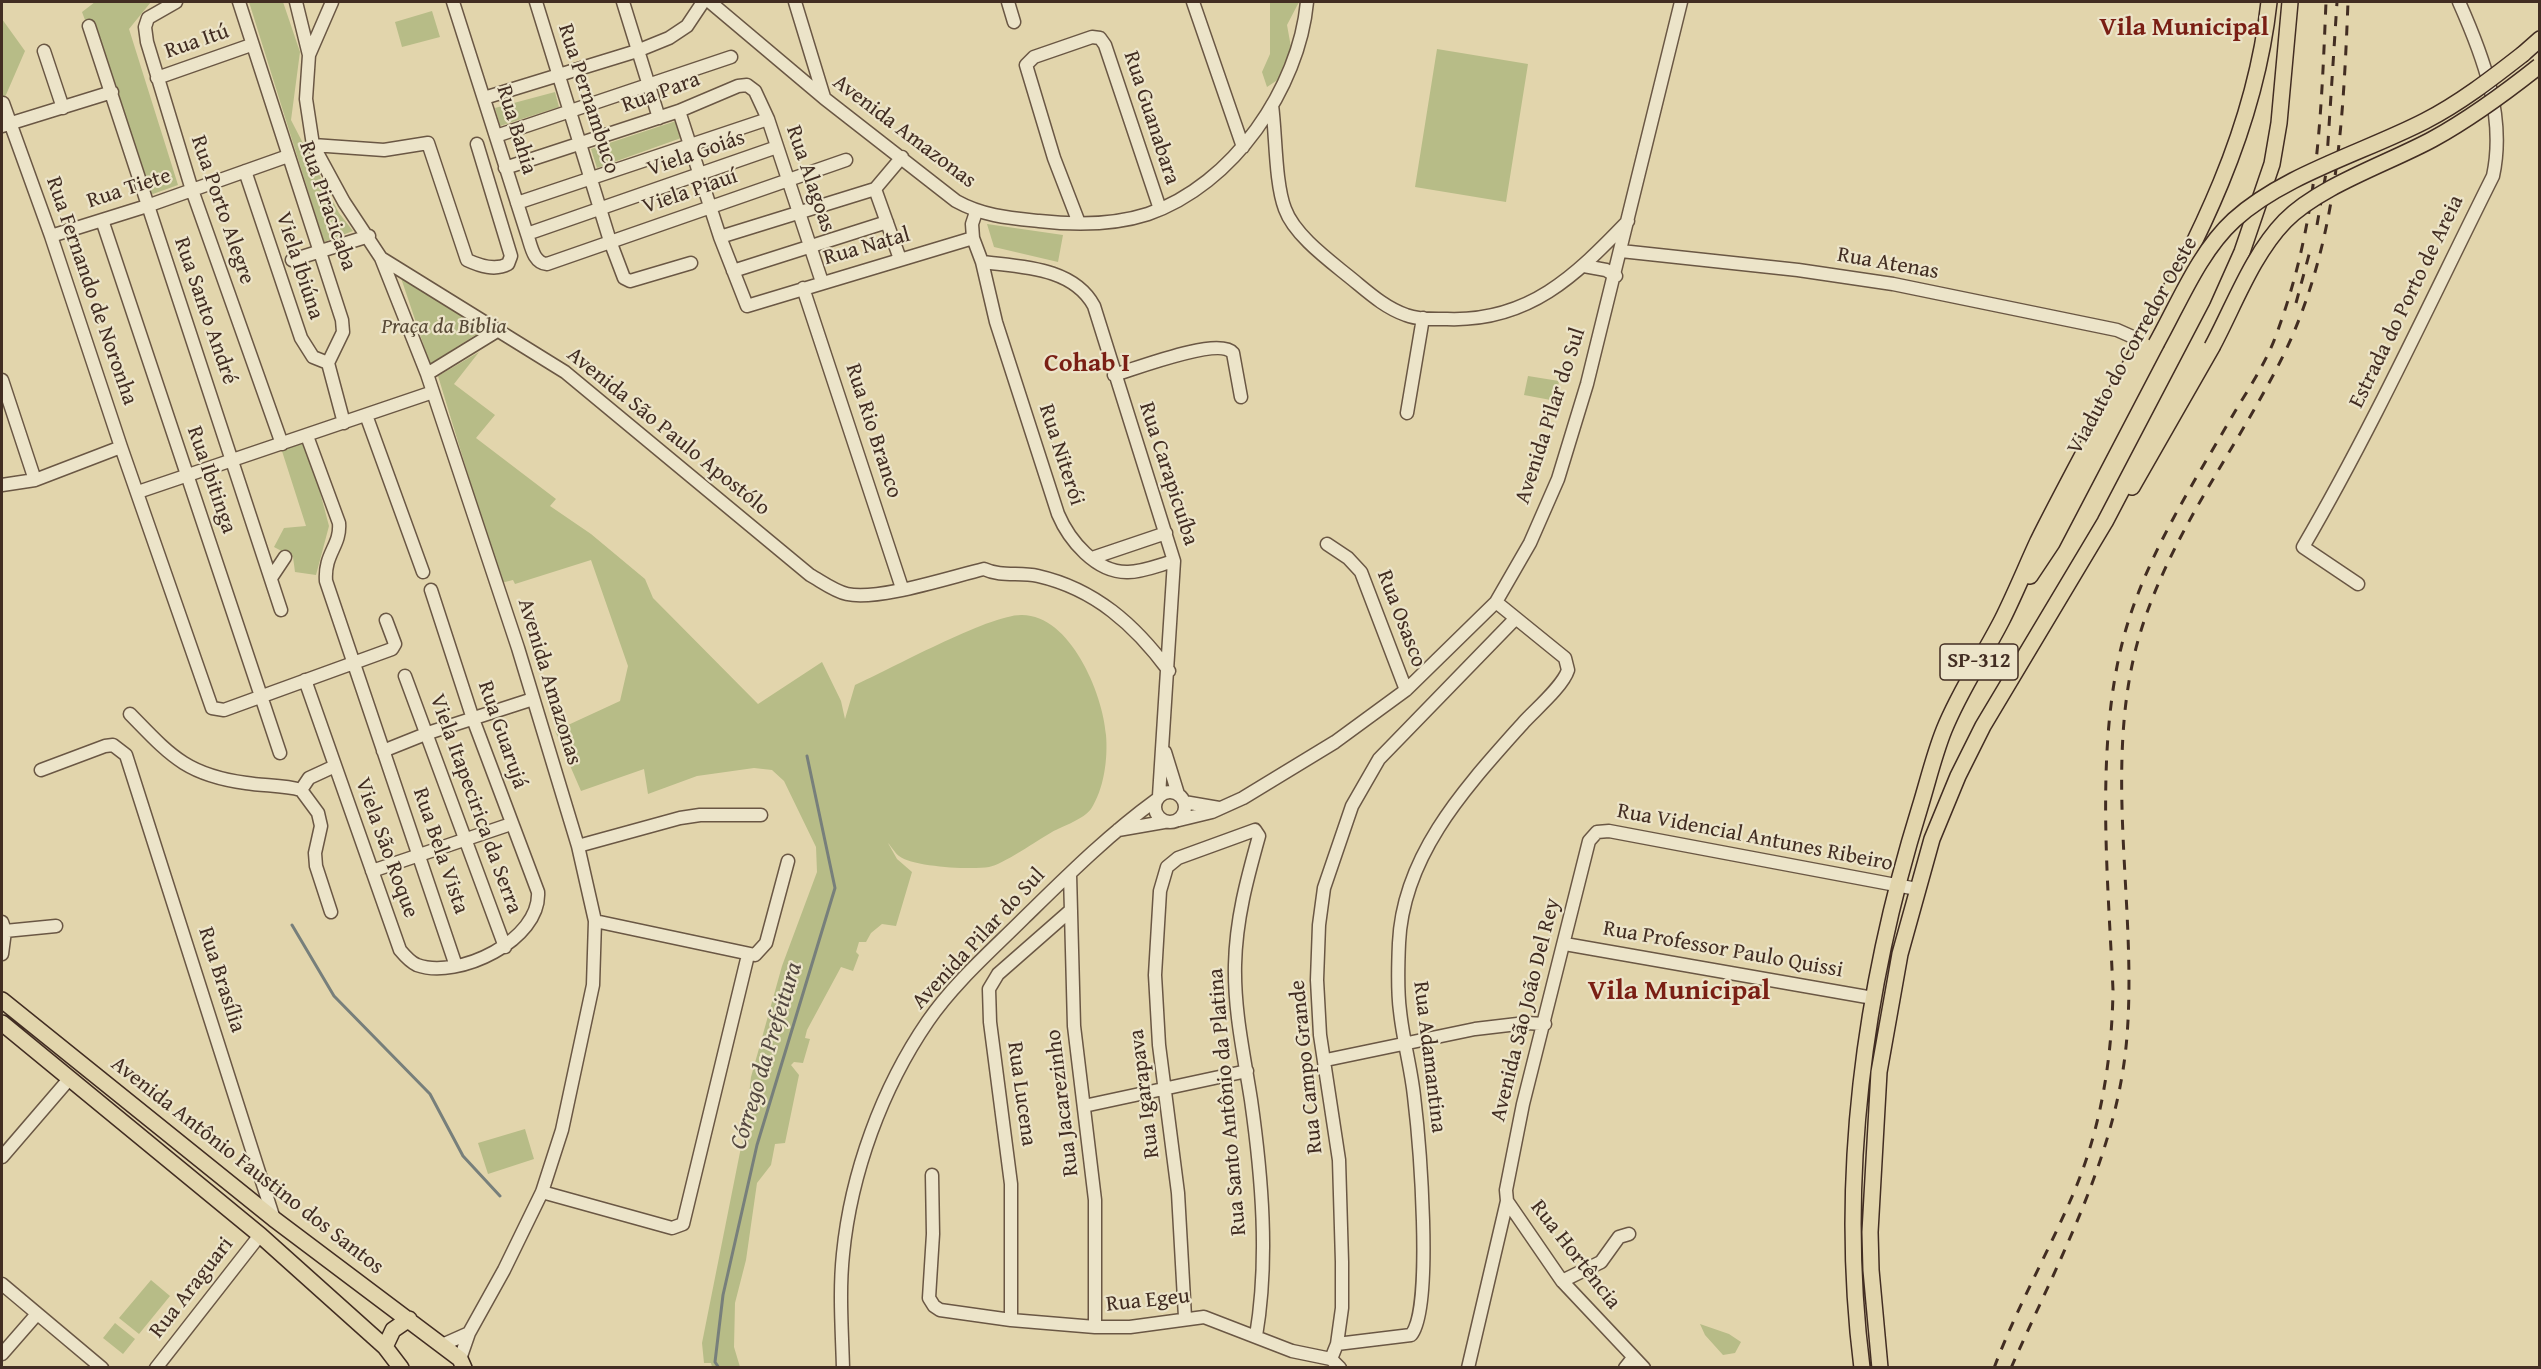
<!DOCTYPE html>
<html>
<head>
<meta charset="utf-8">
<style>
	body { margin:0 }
	#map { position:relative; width:2541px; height:1369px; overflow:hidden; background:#e2d5ac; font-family:"Gentium Book Plus",serif }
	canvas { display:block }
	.frame { position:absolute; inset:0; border:3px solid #422d22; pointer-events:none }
</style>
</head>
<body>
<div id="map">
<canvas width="2541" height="1369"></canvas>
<div class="frame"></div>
</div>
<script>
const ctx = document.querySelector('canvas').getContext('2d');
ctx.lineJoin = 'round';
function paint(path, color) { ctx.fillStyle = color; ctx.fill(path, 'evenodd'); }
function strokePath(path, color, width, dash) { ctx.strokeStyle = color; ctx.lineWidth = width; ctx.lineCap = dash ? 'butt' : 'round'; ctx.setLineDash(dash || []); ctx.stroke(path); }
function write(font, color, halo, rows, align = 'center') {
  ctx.font = font + ' "Gentium Book Plus",serif'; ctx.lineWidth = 4.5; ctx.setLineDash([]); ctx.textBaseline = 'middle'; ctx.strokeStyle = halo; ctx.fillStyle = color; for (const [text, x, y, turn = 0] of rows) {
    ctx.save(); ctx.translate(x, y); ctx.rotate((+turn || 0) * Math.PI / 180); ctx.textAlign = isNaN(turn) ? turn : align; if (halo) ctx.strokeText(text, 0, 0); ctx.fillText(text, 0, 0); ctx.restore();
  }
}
paint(new Path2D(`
	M 95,2 L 151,2 L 129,29 L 178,185 L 150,195 L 82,12 Z
	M 249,2 L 283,2 L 300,52 L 291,120 L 339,213 L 353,231 L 324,242 Z
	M 1270,2 L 1299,2 L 1287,25 L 1291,47 L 1279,79 L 1267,87 L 1262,72 L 1270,54 Z
	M 432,11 L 440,37 L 402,47 L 395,22 Z
	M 2,19 L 25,51 L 2,104 Z
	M 1437,49 L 1528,64 L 1506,202 L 1415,187 Z
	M 555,92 L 559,107 L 500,126 L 495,108 Z
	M 679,120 L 684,137 L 597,168 L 591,149 Z
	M 987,224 L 1063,235 L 1058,262 L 994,247 Z
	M 400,275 L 485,329 L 430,364 Z
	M 479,352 L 454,384 L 495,415 L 476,438 L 556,499 L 550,506 L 591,534 L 645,579 L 653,598 L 758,704 L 822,662 L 841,701 L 845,719 L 855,685 C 889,670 990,614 1022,615 C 1070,615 1103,693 1106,735 C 1108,759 1104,789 1091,809 C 1084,819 1063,826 1052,832 C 1038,840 1002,865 989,867 C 971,870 913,867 899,856 C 895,853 891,846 888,843 L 897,859 L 912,872 L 896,926 L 882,924 L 871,933 L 866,942 L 859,942 L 856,952 L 859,955 L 853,971 L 841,967 L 807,1030 L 805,1038 L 810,1039 L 803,1063 L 794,1062 L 791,1065 L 799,1075 L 785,1143 L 775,1144 L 771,1165 L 757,1183 L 746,1260 L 735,1303 L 734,1347 L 740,1367 L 712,1367 L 711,1363 L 704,1363 L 702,1343 L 746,1122 L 751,1077 L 782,966 L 817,872 L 816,847 L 784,781 L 772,770 L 754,768 L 697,776 L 648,794 L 644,769 L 581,791 L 555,731 L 620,701 L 628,666 L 591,560 L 515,584 L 513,580 L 501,583 L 438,376 Z
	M 1528,376 L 1559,381 L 1556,401 L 1524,395 Z
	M 307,443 L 329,526 L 316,575 L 295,572 L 293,557 L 274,547 L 284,528 L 306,526 L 281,448 Z
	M 525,1129 L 534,1159 L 488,1174 L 478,1143 Z
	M 151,1280 L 170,1296 L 139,1334 L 119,1318 Z
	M 115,1323 L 135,1339 L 123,1354 L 103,1338 Z
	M 1700,1324 L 1729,1334 L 1741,1342 L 1735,1353 L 1723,1355 L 1705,1335 Z`), '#b7bc87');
strokePath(new Path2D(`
	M 292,925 L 334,996 L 430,1094 L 463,1156 L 500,1196
	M 719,1368 L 715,1362 L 723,1295 L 757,1145 L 835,888 L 807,756`), '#777f7b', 3);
const minor = new Path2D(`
	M 176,2 L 148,18 L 145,27 L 147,42 L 192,190 L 282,444
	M 239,2 L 342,320 L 343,332 L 328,363 L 344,423
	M 296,2 L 309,55
	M 332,2 L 309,55 L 306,99 L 313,145 L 344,202 L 381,258 L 427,374 L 518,648 L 578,846 L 595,921 L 593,985 L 562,1130 L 542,1192 L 504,1270 L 469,1333 L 460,1359
	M 453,2 L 527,234 C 531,245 533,263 547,264 L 846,160
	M 536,2 L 610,241 L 624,278 L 630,281 L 691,263
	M 623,2 L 659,118
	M 710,2 L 824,98 L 956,201 C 983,216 1009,218 1039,221 C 1074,225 1114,225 1148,214 C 1233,185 1299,88 1307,2
	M 795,2 L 824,97
	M 1008,2 L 1014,22
	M 1193,2 L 1243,147
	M 89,26 L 281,610
	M 44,51 L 63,108
	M 157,78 L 251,45
	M 484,98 L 637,51 L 669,38 L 687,26 L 703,2
	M 3,103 L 51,236 L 121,447 L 212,708 L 224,710 L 392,649 L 395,644 L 386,620
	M 1272,105 C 1276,135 1275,183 1285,209 C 1294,234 1326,258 1347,275 C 1366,290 1383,307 1406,315 C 1419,320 1434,319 1447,319 C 1529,322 1575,276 1628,221
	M 679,111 L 720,237 L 747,306 L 973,238 L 972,224 L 976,212
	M 2,126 L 112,92
	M 496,136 L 731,57
	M 313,145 L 384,150 L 428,143 L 467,260 C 480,266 495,271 508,264 L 511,256 L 477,144
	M 505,168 L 679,111 L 738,86 L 747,85 L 755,91 L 768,119 L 822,282
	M 245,171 L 301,338 L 313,357 L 328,363
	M 517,203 L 768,119
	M 102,220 L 280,753
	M 1079,223 L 1054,158 L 1026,65 L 1034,57 L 1092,37 L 1100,38 L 1105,45 L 1160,209
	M 527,234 L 777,147
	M 51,236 L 147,206 L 288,156
	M 720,237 L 875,189
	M 973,238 L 982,262 L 996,322 L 1058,514 C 1069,540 1096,573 1128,572 C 1143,572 1159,565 1174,561
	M 1621,251 L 1798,270 L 1893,284 L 2117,330 L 2142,341
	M 381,258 L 565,372 L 810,575 C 821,581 834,591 847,594 C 878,601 950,577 984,569 C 1001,577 1019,572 1038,576 C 1095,589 1135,625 1169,671
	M 900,259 L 875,189 L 902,157
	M 292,260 L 369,236
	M 982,262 C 1021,267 1073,267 1094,306 L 1174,561 L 1159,796
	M 1584,266 L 1606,270 L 1616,276
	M 733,271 L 887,222
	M 803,288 L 902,588
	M 427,374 L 497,331
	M 1114,375 C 1135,369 1219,336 1233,353 L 1241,397
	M 2,380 L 35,480
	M 1407,413 L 1423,318
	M 366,415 L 423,572
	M 307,436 L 339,523 C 341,546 324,553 326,581 L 456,966
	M 2,485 L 35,480 L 121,447
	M 138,492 L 433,392
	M 1327,544 L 1348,558 L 1361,572 L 1406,690
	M 1092,558 L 1166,533
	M 271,578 L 285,557
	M 2358,584 L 2303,547 C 2373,427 2431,300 2493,176 C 2506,116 2483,56 2459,2
	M 405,676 L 505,947
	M 305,680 L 400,950 C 405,956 410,962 417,965 C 458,980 541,940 538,892 L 473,719 L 431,590
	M 130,714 C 170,755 186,775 246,783 C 264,786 284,785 301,790 L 318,813 L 321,826 L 315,853 L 316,866 L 331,912
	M 383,751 L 428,733 L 533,699
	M 1165,752 L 1178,794
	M 41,770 L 105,746 L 113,745 L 126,755 L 274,1219
	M 301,790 L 309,778 L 335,766
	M1155 807a15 15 0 1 1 30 0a15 15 0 1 1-30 0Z
	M 1184,802 L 1219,808
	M 1179,820 L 1212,812 L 1243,798 L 1335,742 L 1406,690 L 1496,602 L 1530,543 L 1558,479 L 1587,384 L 1681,2
	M 1118,830 L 1164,822
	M 578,846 L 680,818 L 700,815 L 761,815
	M 372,871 L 511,824
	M 1070,874 L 1074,1026 L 1095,1200 L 1095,1327
	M 595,921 L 755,955 L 766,943 L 788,861
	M 2,922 L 5,931 L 2,954
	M 5,931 L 56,926
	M 1565,944 L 1873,998
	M 1326,1060 L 1475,1029 L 1526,1023 L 1545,1024
	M 1084,1106 L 1247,1071
	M 2,1157 L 70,1078
	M 932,1175 L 933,1234 L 929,1298 L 934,1306 L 940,1310 L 1011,1320 L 1095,1327 L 1130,1327 L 1204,1317 L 1292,1351 L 1331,1359 L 1340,1368
	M 542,1192 L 672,1228 L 683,1224 L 748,955
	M 1562,1281 L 1601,1262 L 1619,1237 L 1629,1234
	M 2,1284 L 102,1368
	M 1185,1317 L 1178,1193 L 1159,1045 L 1155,975 L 1160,891 L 1167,867 L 1178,858 L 1255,830 L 1259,836 C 1247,879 1236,919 1235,965 C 1234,1011 1244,1055 1251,1100 C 1262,1177 1269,1260 1256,1336
	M 1011,1320 L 1011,1184 L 990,1022 L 989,989 L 998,974 L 1071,910
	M 1337,1344 L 1411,1335 C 1434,1308 1419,1137 1414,1096 C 1411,1068 1403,1040 1400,1011 C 1397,989 1398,966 1399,943 C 1403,853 1468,785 1524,722 C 1536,709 1563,686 1568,670 L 1565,658 L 1496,602
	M 442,1345 L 469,1333
	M 2,1354 L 37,1314
	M 1331,1359 L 1337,1344 L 1342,1308 L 1342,1262 L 1339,1160 L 1320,1035 L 1317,980 L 1319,925 L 1324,888 L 1352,806 L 1379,759 L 1515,619
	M 156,1368 L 260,1235
	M 843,1368 C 842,1330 839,1292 843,1254 C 851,1173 882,1088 928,1021 C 954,983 992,950 1024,918 C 1067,876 1108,835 1156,800
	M 1468,1368 L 1507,1201
	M 1625,1368 L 1633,1358
	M 1644,1368 L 1562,1281 L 1507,1201 L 1506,1190 L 1523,1104 L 1589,841 L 1597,832 L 1609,831 L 1917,889`);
const major = new Path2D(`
	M 2523,54 L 2540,39
	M 2132,487 L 2212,347
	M 2030,576 L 2052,543 L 2156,344
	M 2,1000 L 274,1219 L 460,1359 L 464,1368
	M 2,1023 L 260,1235 L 385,1347 L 401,1368
	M 385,1347 L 393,1330 L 409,1319
	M 1862,1368 C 1838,1179 1864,987 1920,807 C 1928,781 1934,755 1944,730 C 1959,692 1983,657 2002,620 C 2015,594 2026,567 2038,541 C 2060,497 2083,455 2106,411 C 2176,276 2252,157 2269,2
	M 1880,1368 L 1871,1270 L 1870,1232 L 1879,1072 L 1900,954 L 1932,839 L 1958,776 L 1983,726 L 2105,522 L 2217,308 L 2242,252 L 2272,164 L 2279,123 L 2290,2`);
strokePath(minor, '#6a5744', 15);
strokePath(major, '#422d22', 18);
strokePath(minor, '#ece4c9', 12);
strokePath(major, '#e2d5ac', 15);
strokePath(new Path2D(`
	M 2317,225 L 2326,173 L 2337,2
	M 2296,303 L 2310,251
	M 1994,1368 C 2017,1307 2049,1251 2074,1192 C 2101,1128 2112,1059 2113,990 C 2108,876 2094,739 2126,629 C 2148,554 2191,487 2230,420 C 2245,394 2264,367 2275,338 C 2318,225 2321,120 2326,2
	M 2011,1368 C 2058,1261 2118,1154 2127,1036 C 2137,908 2104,774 2136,648 C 2163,545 2230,459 2278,366 C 2337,252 2343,127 2348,2`), '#422d22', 3, [10, 10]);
const majorBridge = new Path2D(`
	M 2156,344 C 2179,303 2199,252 2234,220 C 2283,175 2365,152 2425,121 C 2460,103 2491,79 2523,54
	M 2212,347 C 2234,306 2252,255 2285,221 C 2319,186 2389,163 2433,139 C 2471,118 2505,93 2539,66`);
strokePath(majorBridge, '#422d22', 18, []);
strokePath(majorBridge, '#e2d5ac', 15);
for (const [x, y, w] of [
	[1979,662,78]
]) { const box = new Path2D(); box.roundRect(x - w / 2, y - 18, w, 36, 4.5); ctx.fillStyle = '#ece4c9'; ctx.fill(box); strokePath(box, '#422d22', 1.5); }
write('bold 21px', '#422d22', null, [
	["SP-312",1979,662]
]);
write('22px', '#422d22', '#ece4c9', [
	["Rua Itú",197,42,-19],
	["Rua Para",661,93,-20],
	["Rua Pernambuco",588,99,72],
	["Rua Guanabara",1151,118,72],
	["Rua Bahia",516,130,73],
	["Avenida Amazonas",904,132,37],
	["Viela Goiás",696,154,-19],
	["Rua Alagoas",810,179,71],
	["Rua Tiete",129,189,-18],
	["Viela Piauí",690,192,-19],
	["Rua Piracicaba",327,206,71],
	["Rua Porto Alegre",222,210,71],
	["Rua Natal",867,247,-16],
	["Rua Atenas",1888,264,10],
	["Viela Ibiúna",299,266,72],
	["Rua Fernando de Noronha",91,291,71],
	["Estrada do Porto de Areia",2407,302,-64],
	["Rua Santo André",205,311,71],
	["Viaduto do Corredor Oeste",2133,346,-61],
	["Avenida Pilar do Sul",1551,416,-72],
	["Rua Rio Branco",873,431,72],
	["Avenida São Paulo Apostólo",668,432,39],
	["Rua Niterói",1061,455,72],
	["Rua Carapicuíba",1168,474,72],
	["Rua Ibitinga",211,480,71],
	["Rua Osasco",1401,619,69],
	["Avenida Amazonas",549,682,73],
	["Rua Guarujá",502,735,71],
	["Viela Itapecirica da Serra",475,804,70],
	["Rua Videncial Antunes Ribeiro",1755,838,11],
	["Viela São Roque",386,848,70],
	["Rua Bela Vista",440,851,71],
	["Avenida Pilar do Sul",979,939,-47],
	["Rua Professor Paulo Quissi",1723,950,10],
	["Rua Brasília",221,980,72],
	["Avenida São João Del Rey",1526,1010,-76],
	["Rua Adamantina",1429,1057,83],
	["Rua Campo Grande",1307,1067,-96],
	["Rua Lucena",1021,1094,82],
	["Rua Igarapava",1145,1094,-97],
	["Rua Santo Antônio da Platina",1228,1102,-95],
	["Rua Jacarezinho",1063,1103,-97],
	["Avenida Antônio Faustino dos Santos",247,1166,38],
	["Rua Hortência",1575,1255,52],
	["Rua Araguari",192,1288,-52],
	["Rua Egeu",1148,1301,-6]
]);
write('italic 22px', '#594a36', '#ece4c9', [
	["Praça da Biblia",444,327]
]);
write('italic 24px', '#544840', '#ece4c9', [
	["Córrego da Prefeitura",767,1056,-73]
]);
write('bold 26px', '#7a1f14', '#ece4c9', [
	["Vila Municipal",2184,28],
	["Cohab I",1087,364]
]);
write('bold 28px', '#7a1f14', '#ece4c9', [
	["Vila Municipal",1679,992]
]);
</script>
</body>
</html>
